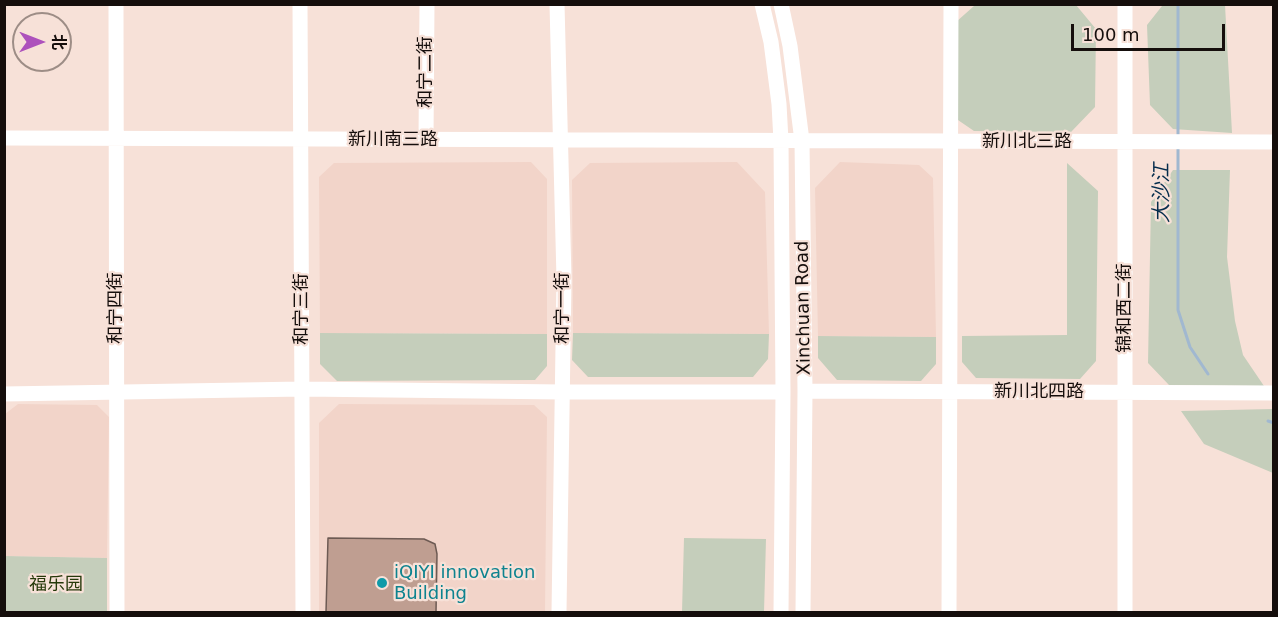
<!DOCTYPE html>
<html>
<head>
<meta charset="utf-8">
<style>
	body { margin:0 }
	#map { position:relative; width:1278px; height:617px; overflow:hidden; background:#f7e1d8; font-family:"DejaVu Sans","Noto Sans SC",sans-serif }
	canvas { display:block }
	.frame { position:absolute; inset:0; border:6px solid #150e0c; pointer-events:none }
	.north { position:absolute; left:12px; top:12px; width:60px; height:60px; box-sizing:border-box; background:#f7e1d8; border:2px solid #9d8d86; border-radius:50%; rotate:90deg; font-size:16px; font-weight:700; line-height:24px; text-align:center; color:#150e0c }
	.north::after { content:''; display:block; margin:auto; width:21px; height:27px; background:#ad51bc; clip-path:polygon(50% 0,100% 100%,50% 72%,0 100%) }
	.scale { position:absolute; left:1071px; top:24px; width:154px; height:27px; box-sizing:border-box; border:3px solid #150e0c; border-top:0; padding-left:8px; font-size:18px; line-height:21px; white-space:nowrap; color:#150e0c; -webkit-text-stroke:4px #f7e1d8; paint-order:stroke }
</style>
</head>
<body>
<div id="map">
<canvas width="1278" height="617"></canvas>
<div class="frame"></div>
<div class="north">北</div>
<div class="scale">100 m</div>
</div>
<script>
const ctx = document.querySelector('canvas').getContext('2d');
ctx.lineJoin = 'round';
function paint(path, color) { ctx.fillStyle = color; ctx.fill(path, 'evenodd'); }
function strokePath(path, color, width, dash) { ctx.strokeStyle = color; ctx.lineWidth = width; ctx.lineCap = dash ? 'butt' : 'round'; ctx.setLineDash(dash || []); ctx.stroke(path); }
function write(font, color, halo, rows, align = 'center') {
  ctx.font = font + ' "DejaVu Sans","Noto Sans SC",sans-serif'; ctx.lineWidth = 4.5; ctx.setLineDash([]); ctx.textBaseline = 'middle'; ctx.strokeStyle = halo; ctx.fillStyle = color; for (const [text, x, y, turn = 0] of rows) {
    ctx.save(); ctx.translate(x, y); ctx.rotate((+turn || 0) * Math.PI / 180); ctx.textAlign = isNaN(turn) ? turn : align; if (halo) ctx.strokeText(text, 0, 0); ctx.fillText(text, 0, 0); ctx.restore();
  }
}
paint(new Path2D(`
	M 531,162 L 547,179 L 547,334 L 320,333 L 319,177 L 334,163 Z
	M 737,162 L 765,192 L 769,334 L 573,333 L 572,180 L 590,163 Z
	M 840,162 L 919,165 L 933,178 L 936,337 L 818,336 L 815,188 Z
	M 18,404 L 97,405 L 109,417 L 107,558 L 5,556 L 5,414 Z
	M 339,404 L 534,405 L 547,417 L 545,612 L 319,612 L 319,423 Z`), '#f2d4c9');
paint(new Path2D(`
	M 1076,5 L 1096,29 L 1095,107 L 1071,132 L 974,131 L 955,118 L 956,22 L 974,6 Z
	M 1225,5 L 1232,133 L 1173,129 L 1150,105 L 1147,25 L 1162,6 Z
	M 1067,163 L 1098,191 L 1096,361 L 1080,379 L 976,378 L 962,362 L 962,336 L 1067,335 Z
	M 1173,170 L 1230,170 L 1227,257 L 1235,321 L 1243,355 L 1264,386 L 1169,385 L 1148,363 L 1151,202 Z
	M 320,333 L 547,334 L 547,366 L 535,380 L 337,381 L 320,364 Z
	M 573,333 L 769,334 L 768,359 L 753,377 L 588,377 L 572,360 Z
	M 818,336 L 936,337 L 936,364 L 921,381 L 837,380 L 818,358 Z
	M 1273,409 L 1273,473 L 1204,444 L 1181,411 Z
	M 684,538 L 766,539 L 764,612 L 682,612 Z
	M 5,556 L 107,558 L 107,612 L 5,612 Z`), '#c5cebb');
strokePath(new Path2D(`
	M 1178,136 L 1178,4
	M 1178,146 L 1178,310 L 1190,347 L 1208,374
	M 1268,421 L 1274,423`), '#a1b8d0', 3);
const building = new Path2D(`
	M 328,538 L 424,539 L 435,544 L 437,554 L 436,612 L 326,612 Z`);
paint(building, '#bf9e91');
strokePath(building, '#6d5a53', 1.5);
strokePath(new Path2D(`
	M 116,4 L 117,612
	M 300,4 L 303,612
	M 557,4 L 564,279 L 559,612
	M 762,4 L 771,42 L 779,104 L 781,141 L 783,392 L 781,612
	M 781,4 L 790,46 L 802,141 L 805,391 L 803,612
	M 4,138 L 1274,142
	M 426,140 L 427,4
	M 805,391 L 1274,393
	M 4,394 L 302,389 L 563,392 L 783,392
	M 949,612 L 951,4
	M 1125,612 L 1125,4`), '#fff', 15);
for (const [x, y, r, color] of [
	[382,583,6,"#0f9aa8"]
]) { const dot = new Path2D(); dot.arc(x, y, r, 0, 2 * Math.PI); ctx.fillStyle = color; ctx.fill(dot); strokePath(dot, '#f7e1d8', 2); }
write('18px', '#150e0c', '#f7e1d8', [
	["和宁二街",426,72,-90],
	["新川南三路",393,140],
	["新川北三路",1027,142],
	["和宁四街",116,308,-90],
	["和宁一街",563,308,-90],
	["Xinchuan Road",804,308,-91],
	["锦和西二街",1125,308,-90],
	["和宁三街",302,309,-90],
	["新川北四路",1039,392]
]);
write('18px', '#0d838f', '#f7e1d8', [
	["iQIYI innovation",394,573],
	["Building",394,594]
], 'left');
write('18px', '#26390a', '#f7e1d8', [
	["福乐园",56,585]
]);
write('italic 20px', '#042c4c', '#f7e1d8', [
	["大沙江",1163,193,-90]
]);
</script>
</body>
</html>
